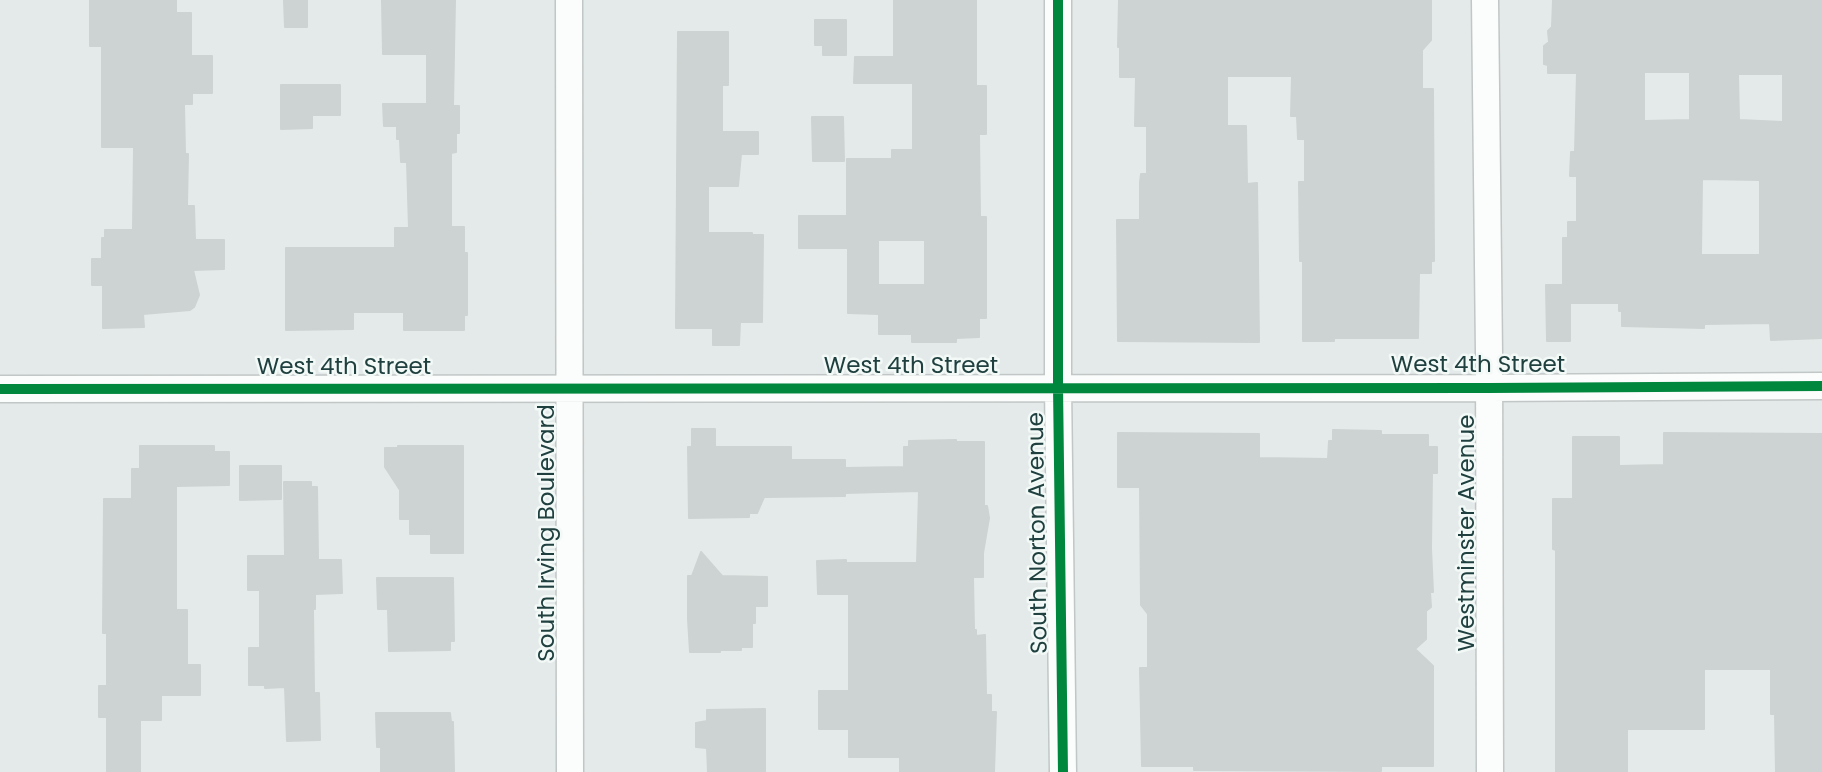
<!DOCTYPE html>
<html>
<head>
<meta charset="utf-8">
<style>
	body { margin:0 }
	canvas { display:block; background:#e4eae9 }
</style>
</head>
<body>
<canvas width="1822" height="772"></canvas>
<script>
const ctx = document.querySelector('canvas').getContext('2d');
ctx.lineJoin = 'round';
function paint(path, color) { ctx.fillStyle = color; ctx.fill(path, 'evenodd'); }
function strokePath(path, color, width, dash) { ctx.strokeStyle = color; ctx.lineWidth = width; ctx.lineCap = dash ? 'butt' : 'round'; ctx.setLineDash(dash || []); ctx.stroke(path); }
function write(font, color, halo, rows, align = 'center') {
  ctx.font = font + ' Poppins,sans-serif'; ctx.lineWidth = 5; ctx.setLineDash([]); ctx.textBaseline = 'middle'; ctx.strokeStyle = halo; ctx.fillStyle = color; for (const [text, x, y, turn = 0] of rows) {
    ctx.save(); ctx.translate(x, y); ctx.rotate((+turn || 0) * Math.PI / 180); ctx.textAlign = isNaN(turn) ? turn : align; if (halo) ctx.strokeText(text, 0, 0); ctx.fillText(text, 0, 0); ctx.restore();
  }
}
const building = new Path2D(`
	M 90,0 L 176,0 L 176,13 L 191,13 L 191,56 L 212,56 L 212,93 L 192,93 L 192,104 L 184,104 L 185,154 L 188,154 L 187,206 L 194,206 L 195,240 L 224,240 L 224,269 L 193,270 L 199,295 L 194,307 L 190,310 L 143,314 L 144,327 L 103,328 L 103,285 L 92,285 L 92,259 L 102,259 L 102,238 L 105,238 L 105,230 L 133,230 L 134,147 L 102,147 L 102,46 L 90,46 Z
	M 284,0 L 307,0 L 307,27 L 285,27 Z
	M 382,0 L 455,0 L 453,106 L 459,106 L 459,133 L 456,133 L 456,152 L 451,153 L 451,227 L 464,227 L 464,253 L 467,253 L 467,315 L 464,315 L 464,330 L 404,330 L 404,312 L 353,312 L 353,329 L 286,330 L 286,248 L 395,248 L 395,228 L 409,228 L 407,162 L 401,162 L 400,139 L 397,139 L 397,126 L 384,126 L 383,104 L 427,104 L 427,54 L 383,54 Z
	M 894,0 L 976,0 L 976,86 L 986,86 L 986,134 L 979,134 L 980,217 L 986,217 L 986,318 L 979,318 L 979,337 L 956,338 L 956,342 L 912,342 L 912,334 L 879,334 L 879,314 L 848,313 L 848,248 L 799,248 L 799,216 L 847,216 L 847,159 L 892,159 L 892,150 L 913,150 L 913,83 L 854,83 L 855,57 L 894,57 ZM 878,240 L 925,240 L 925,285 L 878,285 Z
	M 1119,0 L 1431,0 L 1431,40 L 1422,50 L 1422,89 L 1433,89 L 1434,261 L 1431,261 L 1431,273 L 1419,273 L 1418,338 L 1334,338 L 1334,341 L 1303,341 L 1303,261 L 1300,261 L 1299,182 L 1305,182 L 1305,139 L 1298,139 L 1297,116 L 1291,116 L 1292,76 L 1227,76 L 1227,126 L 1246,126 L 1247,184 L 1257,183 L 1259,342 L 1118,341 L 1117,220 L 1140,220 L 1140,182 L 1141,174 L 1147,174 L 1147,126 L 1135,126 L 1136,77 L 1120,77 L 1120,47 L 1118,47 Z
	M 1553,0 L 1822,0 L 1822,338 L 1771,340 L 1770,323 L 1704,324 L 1704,328 L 1622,326 L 1622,311 L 1619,311 L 1619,303 L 1570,303 L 1570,341 L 1547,341 L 1546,285 L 1563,285 L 1563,238 L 1568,238 L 1568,222 L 1577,222 L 1577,176 L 1570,176 L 1571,152 L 1575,152 L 1577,73 L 1548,73 L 1548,65 L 1544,64 L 1544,46 L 1549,42 L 1548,31 L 1552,27 ZM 1644,72 L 1690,72 L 1690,120 L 1644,121 ZM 1738,74 L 1783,74 L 1783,122 L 1739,120 ZM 1702,179 L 1760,180 L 1760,255 L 1701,255 Z
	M 815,20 L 846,20 L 846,55 L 823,55 L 823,45 L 815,45 Z
	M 678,32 L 728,32 L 728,85 L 722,85 L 722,132 L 758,132 L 758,154 L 741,154 L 738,186 L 708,186 L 708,233 L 752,233 L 752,235 L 763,235 L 762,322 L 740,322 L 739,345 L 713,345 L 713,328 L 676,328 Z
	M 281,85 L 340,85 L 340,115 L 312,115 L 312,128 L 281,129 Z
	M 812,117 L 843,117 L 844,161 L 813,161 Z
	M 692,429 L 715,429 L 715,447 L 791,447 L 791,460 L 845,460 L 845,468 L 904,467 L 904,447 L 909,447 L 909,441 L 956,440 L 956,442 L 984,442 L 984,506 L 987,506 L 989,518 L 983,553 L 983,577 L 973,577 L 974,630 L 976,630 L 976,636 L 985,635 L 986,695 L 991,695 L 991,712 L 996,712 L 994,772 L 900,772 L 900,757 L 849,757 L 849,729 L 819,729 L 819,691 L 849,691 L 849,594 L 818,594 L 817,561 L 846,560 L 846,563 L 917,563 L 919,491 L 845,493 L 845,496 L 764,497 L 757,513 L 749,513 L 749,517 L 689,518 L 688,447 L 692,447 Z
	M 1333,430 L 1381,431 L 1381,435 L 1428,435 L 1428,447 L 1437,447 L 1437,473 L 1432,473 L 1431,548 L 1433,592 L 1430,592 L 1431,607 L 1426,611 L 1426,639 L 1415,649 L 1433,666 L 1433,766 L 1381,766 L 1381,771 L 1194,770 L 1194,766 L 1142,766 L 1140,668 L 1148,668 L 1148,614 L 1141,605 L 1140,487 L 1118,487 L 1118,433 L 1259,434 L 1259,458 L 1328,459 L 1329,441 L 1333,441 Z
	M 1664,433 L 1822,434 L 1822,772 L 1776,772 L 1775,714 L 1771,714 L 1771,669 L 1704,669 L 1704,729 L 1627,729 L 1627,772 L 1556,772 L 1556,550 L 1553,549 L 1553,499 L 1573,499 L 1573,437 L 1619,437 L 1619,466 L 1664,465 Z
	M 140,446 L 214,446 L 214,452 L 229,452 L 229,485 L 176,486 L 176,610 L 187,610 L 187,665 L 200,665 L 200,695 L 161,695 L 161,720 L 140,720 L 140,772 L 107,772 L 107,717 L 99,717 L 99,686 L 107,686 L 107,633 L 103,633 L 104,499 L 132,499 L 132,469 L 140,469 Z
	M 398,446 L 463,446 L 463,553 L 431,553 L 431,534 L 410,534 L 410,519 L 400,519 L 400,490 L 385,467 L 385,448 L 398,448 Z
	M 240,466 L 281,466 L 281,499 L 240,500 Z
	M 284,482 L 311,482 L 311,487 L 317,487 L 318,560 L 341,560 L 342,593 L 315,594 L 315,609 L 313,609 L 314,693 L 319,693 L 320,740 L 287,741 L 285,687 L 265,688 L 265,685 L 249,685 L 249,648 L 260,648 L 260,590 L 248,590 L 248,556 L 285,556 Z
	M 701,552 L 722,576 L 767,577 L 767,606 L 755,606 L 755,623 L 752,623 L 752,647 L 741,647 L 741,650 L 720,650 L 720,652 L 690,652 L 688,619 L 688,576 L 692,576 Z
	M 377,578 L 453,578 L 454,641 L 450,641 L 450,650 L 389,651 L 388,609 L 378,609 Z
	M 765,709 L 765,772 L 708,772 L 707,748 L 696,747 L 696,723 L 707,721 L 707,710 Z
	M 376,713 L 450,713 L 451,722 L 453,722 L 454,772 L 381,772 L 381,747 L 377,747 Z`);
paint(building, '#ccd3d2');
strokePath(building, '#cdd3d2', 2);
const minor = new Path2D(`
	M 569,0 L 570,772
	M 1058,0 L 1058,387 L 1063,772
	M 1485,0 L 1489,353 L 1490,772
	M 0,389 L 1489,388 L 1822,386`);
strokePath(minor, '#c1c7c6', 29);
strokePath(minor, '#fbfcfc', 26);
strokePath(new Path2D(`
	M 1058,0 L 1058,387 L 1063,772
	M 0,389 L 1489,388 L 1822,386`), '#00873e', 10);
write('23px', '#1f403f', '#f2f9f7', [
	["West 4th Street",1478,366],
	["West 4th Street",911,367],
	["West 4th Street",344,368],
	["South Irving Boulevard",548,533,-90],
	["South Norton Avenue",1039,533,-91],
	["Westminster Avenue",1468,533,-90]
]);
</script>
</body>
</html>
